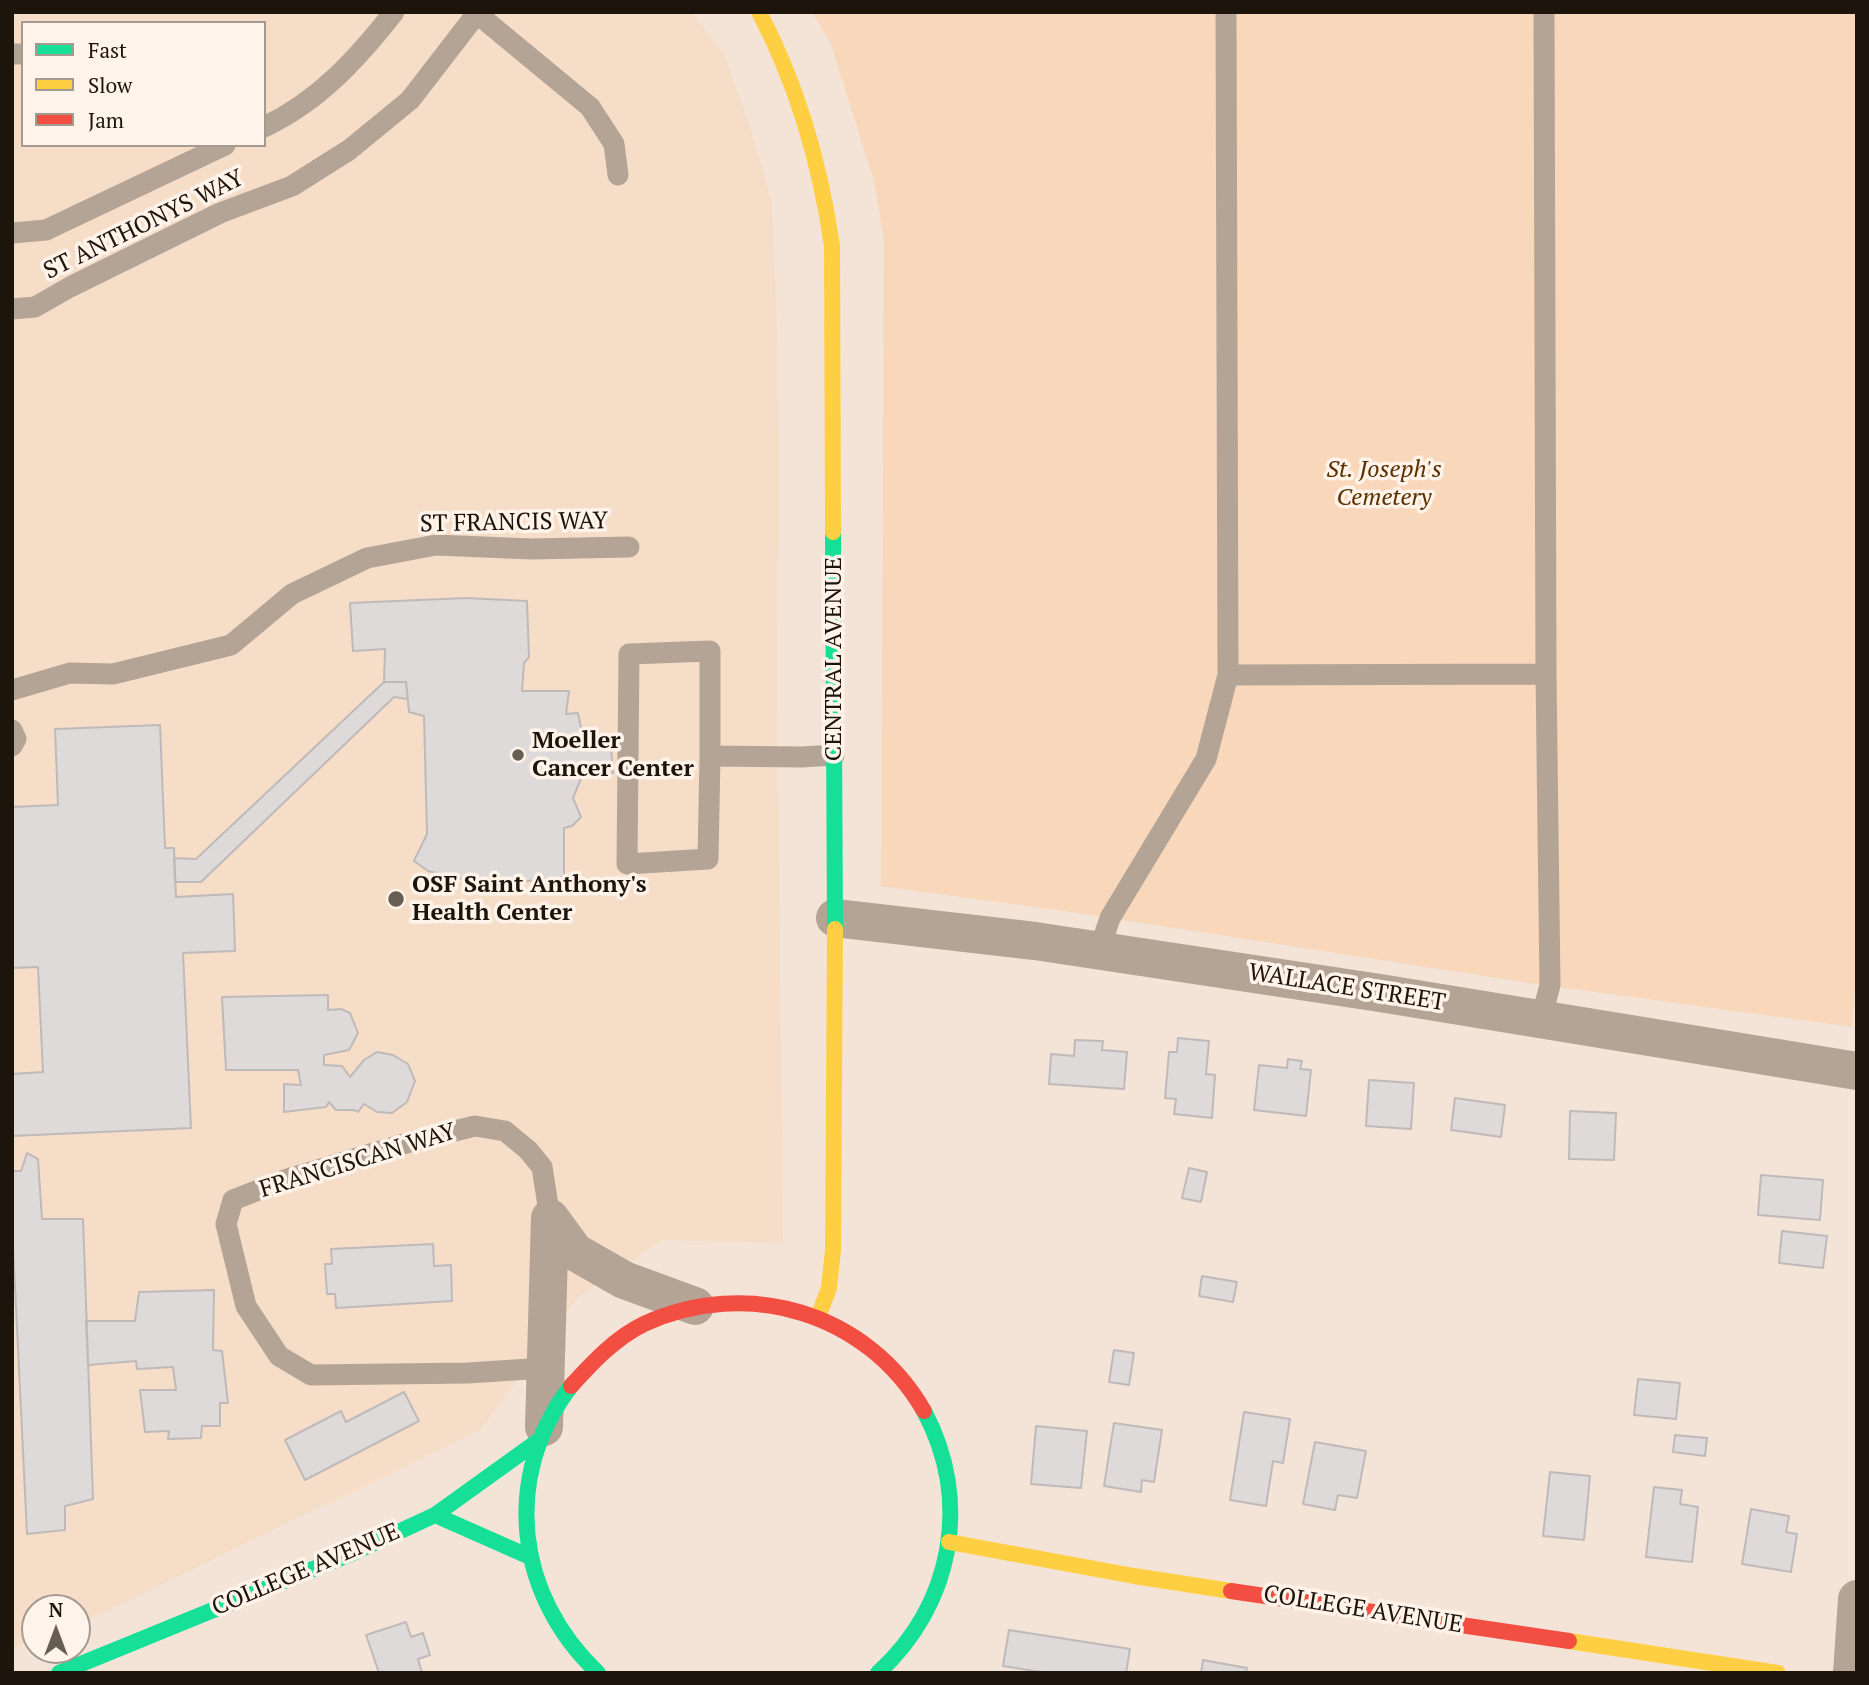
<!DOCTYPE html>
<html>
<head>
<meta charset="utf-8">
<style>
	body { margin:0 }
	#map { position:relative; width:1869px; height:1685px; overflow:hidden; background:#f3e4d7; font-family:"PT Serif",serif }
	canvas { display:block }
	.frame { position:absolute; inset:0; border:14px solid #1d140c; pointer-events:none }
	.legend { position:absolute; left:21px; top:21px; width:245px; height:126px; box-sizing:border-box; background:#fff3ea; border:2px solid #a59a91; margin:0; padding:9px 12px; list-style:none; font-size:21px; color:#1d140c }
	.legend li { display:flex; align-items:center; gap:14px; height:35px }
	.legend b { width:35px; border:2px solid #a59a91 }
	.north { position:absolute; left:21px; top:1594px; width:70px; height:70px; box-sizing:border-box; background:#fff3ea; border:2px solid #a59a91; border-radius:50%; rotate:0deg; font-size:19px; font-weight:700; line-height:28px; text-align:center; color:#1d140c }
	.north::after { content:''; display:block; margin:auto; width:24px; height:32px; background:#685d53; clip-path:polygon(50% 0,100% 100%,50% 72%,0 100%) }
</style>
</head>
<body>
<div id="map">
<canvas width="1869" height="1685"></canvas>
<div class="frame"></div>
<ul class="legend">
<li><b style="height:9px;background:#16e098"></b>Fast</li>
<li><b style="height:9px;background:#ffcf43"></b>Slow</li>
<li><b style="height:9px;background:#f24e42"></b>Jam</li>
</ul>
<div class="north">N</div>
</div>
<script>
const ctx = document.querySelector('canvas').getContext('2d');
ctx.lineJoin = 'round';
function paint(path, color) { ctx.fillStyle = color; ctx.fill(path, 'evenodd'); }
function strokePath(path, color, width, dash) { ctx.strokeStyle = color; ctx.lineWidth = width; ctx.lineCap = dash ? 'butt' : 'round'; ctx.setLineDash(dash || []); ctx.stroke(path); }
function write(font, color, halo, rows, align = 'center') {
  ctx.font = font + ' "PT Serif",serif'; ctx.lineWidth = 7; ctx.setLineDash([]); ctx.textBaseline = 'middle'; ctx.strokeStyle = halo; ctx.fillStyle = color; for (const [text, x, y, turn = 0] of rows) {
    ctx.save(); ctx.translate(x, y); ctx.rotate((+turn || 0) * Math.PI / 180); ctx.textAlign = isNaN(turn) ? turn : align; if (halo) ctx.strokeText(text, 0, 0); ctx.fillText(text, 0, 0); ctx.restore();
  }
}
paint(new Path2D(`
	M 12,12 L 692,12 L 724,54 L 751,129 L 772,203 L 778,358 L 779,509 L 777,666 L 783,1243 L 662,1240 L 577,1298 L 481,1429 L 99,1615 L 77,1623 L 77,1608 L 35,1608 L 35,1640 L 12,1648 ZM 23,23 L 264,23 L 264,145 L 23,145 Z`), '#f6ddc8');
paint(new Path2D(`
	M 812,12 L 1857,12 L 1857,963 L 1852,1027 L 1529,983 L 1084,914 L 881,886 L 884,241 L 875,185 L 831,44 Z`), '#f8d7bb');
const building = new Path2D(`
	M 466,598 L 527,601 L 529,657 L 524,663 L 522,691 L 569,691 L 566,714 L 578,713 L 583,737 L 610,736 L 613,773 L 582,776 L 573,798 L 581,817 L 572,826 L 564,828 L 564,877 L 501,884 L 471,881 L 428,871 L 414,861 L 427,834 L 424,716 L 409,712 L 406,682 L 384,682 L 385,649 L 353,651 L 350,603 Z
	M 384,682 L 406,682 L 408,699 L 394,697 L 201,882 L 175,882 L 174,858 L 196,859 Z
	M 160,725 L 165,848 L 174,848 L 176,897 L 233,894 L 235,951 L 183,953 L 191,1128 L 12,1136 L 12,1074 L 43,1072 L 38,967 L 12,968 L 12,807 L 58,805 L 55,729 Z
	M 328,995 L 328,1010 L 341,1009 L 350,1013 L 358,1033 L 349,1050 L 324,1055 L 324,1065 L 342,1066 L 350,1077 L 364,1060 L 377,1052 L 393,1055 L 408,1064 L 415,1081 L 407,1102 L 392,1113 L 377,1112 L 364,1104 L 358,1112 L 354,1110 L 336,1110 L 329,1102 L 326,1107 L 284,1112 L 284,1084 L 301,1085 L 298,1070 L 226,1070 L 222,997 Z
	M 1178,1038 L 1209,1041 L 1206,1074 L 1215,1075 L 1212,1118 L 1174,1114 L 1176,1099 L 1165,1098 L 1169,1052 L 1177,1052 Z
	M 1075,1040 L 1103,1041 L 1102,1050 L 1127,1052 L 1124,1089 L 1049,1084 L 1051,1054 L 1074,1056 Z
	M 1288,1059 L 1302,1061 L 1300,1069 L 1311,1070 L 1306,1116 L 1254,1110 L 1259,1065 L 1287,1068 Z
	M 1369,1080 L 1414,1083 L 1411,1129 L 1366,1126 Z
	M 1455,1098 L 1505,1105 L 1501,1137 L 1451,1130 Z
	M 1570,1111 L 1616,1113 L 1614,1160 L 1569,1159 Z
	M 27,1153 L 38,1159 L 42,1219 L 83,1219 L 93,1499 L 65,1506 L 65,1530 L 27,1534 L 12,1225 L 12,1171 L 21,1171 Z
	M 1189,1168 L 1207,1172 L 1201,1202 L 1182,1198 Z
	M 1761,1175 L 1823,1180 L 1820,1220 L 1758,1215 Z
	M 1782,1231 L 1827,1236 L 1823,1268 L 1779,1263 Z
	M 433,1244 L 434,1266 L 451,1265 L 452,1301 L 336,1308 L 335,1294 L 327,1294 L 325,1264 L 332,1264 L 331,1249 Z
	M 1202,1276 L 1237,1282 L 1233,1302 L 1199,1296 Z
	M 214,1290 L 213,1350 L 222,1351 L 228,1403 L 220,1403 L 220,1426 L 202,1426 L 201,1438 L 168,1439 L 169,1431 L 145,1432 L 140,1390 L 176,1390 L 173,1367 L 137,1369 L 136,1361 L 88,1365 L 86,1321 L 135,1321 L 139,1292 Z
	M 1114,1350 L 1134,1353 L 1129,1385 L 1109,1382 Z
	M 1638,1379 L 1680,1383 L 1676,1419 L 1634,1415 Z
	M 404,1392 L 419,1421 L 305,1480 L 285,1440 L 341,1411 L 346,1422 Z
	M 1244,1412 L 1290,1419 L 1283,1463 L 1273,1461 L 1266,1506 L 1230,1500 Z
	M 1114,1423 L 1162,1430 L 1154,1482 L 1142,1480 L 1141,1492 L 1104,1486 Z
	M 1036,1426 L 1087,1431 L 1081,1488 L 1031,1484 Z
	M 1675,1435 L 1707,1438 L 1705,1456 L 1673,1452 Z
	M 1315,1442 L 1366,1451 L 1357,1498 L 1338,1495 L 1335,1510 L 1303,1504 Z
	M 1550,1472 L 1590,1476 L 1584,1540 L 1543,1536 Z
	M 1654,1487 L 1682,1490 L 1680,1504 L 1698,1507 L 1692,1562 L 1646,1557 Z
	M 1751,1509 L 1789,1516 L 1786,1532 L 1797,1534 L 1791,1572 L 1742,1564 Z
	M 406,1622 L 411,1637 L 423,1633 L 430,1655 L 418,1659 L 422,1673 L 379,1673 L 366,1635 Z
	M 1009,1630 L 1130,1649 L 1126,1673 L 1047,1673 L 1003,1666 Z
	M 1203,1660 L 1247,1668 L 1246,1673 L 1201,1673 Z`);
paint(building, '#dedad9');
strokePath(building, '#bfbab9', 2);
strokePath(new Path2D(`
	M 475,12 L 590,107 L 614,144 L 618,175
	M 1226,12 L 1228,675 L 1546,674 L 1544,12
	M 12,54 L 23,54
	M 264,127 C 319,101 357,59 394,12
	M 12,233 L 46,230 L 225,145
	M 12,309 L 35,307 L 70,287 L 220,213 L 292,186 L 349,150 L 410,100 L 478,12
	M 12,690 L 70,673 L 113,674 L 231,645 L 292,594 L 367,558 L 436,545 L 531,549 L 629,547
	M 12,730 L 16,739 L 12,746
	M 710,756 L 708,859 L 627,864 L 629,654 L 710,651 L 710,756 L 802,757 L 834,755
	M 1099,951 L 1110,918 L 1206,759 L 1228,675
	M 1541,1019 L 1550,985 L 1546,674
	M 545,1368 L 468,1373 L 311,1375 L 279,1356 L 246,1306 L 226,1224 L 233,1200 L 284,1180 L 410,1142 L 475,1126 L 505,1131 L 528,1150 L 542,1167 L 550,1218`), '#b4a496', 21);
strokePath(new Path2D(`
	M 835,918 L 1035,941 L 1380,993 L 1857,1071
	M 550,1218 L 575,1252 L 624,1280 L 695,1306
	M 544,1427 L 550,1218
	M 1852,1673 L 1857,1599`), '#b4a496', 38);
strokePath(new Path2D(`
	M 833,532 L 835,929
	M 571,1386 C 501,1477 516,1596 598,1673
	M 435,1515 L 530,1557
	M 59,1673 L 355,1552 L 435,1515 L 538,1441
	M 878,1673 C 953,1604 972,1501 924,1411`), '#16e098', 16);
strokePath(new Path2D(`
	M 759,12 C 798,86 820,163 832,246 L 833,532
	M 818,1317 L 829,1288 L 833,1250 L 835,929
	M 949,1542 L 1134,1576 L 1231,1591
	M 1569,1641 L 1778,1673`), '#ffcf43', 16);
strokePath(new Path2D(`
	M 571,1386 C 592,1363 615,1338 644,1324 C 747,1277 867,1312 924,1411
	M 1231,1591 L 1569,1641`), '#f24e42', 16);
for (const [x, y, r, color] of [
	[518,755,7,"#685d53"],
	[396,899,9,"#685d53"]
]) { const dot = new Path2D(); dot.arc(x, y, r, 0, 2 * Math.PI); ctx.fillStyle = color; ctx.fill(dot); strokePath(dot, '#fff3ea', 2.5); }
write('24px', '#1d140c', '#fff3ea', [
	["ST ANTHONYS WAY",144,225,-26],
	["ST FRANCIS WAY",514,523,-1],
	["CENTRAL AVENUE",834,659,-90],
	["WALLACE STREET",1347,988,9],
	["FRANCISCAN WAY",358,1161,-17],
	["COLLEGE AVENUE",306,1570,-23],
	["COLLEGE AVENUE",1363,1610,9]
]);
write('italic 24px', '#5b3000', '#fff3ea', [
	["St. Joseph's",1384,470],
	["Cemetery",1384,498]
]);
write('bold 24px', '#1d140c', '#fff3ea', [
	["Moeller",532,741],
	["Cancer Center",532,769],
	["OSF Saint Anthony's",412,885],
	["Health Center",412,913]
], 'left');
</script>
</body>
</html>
